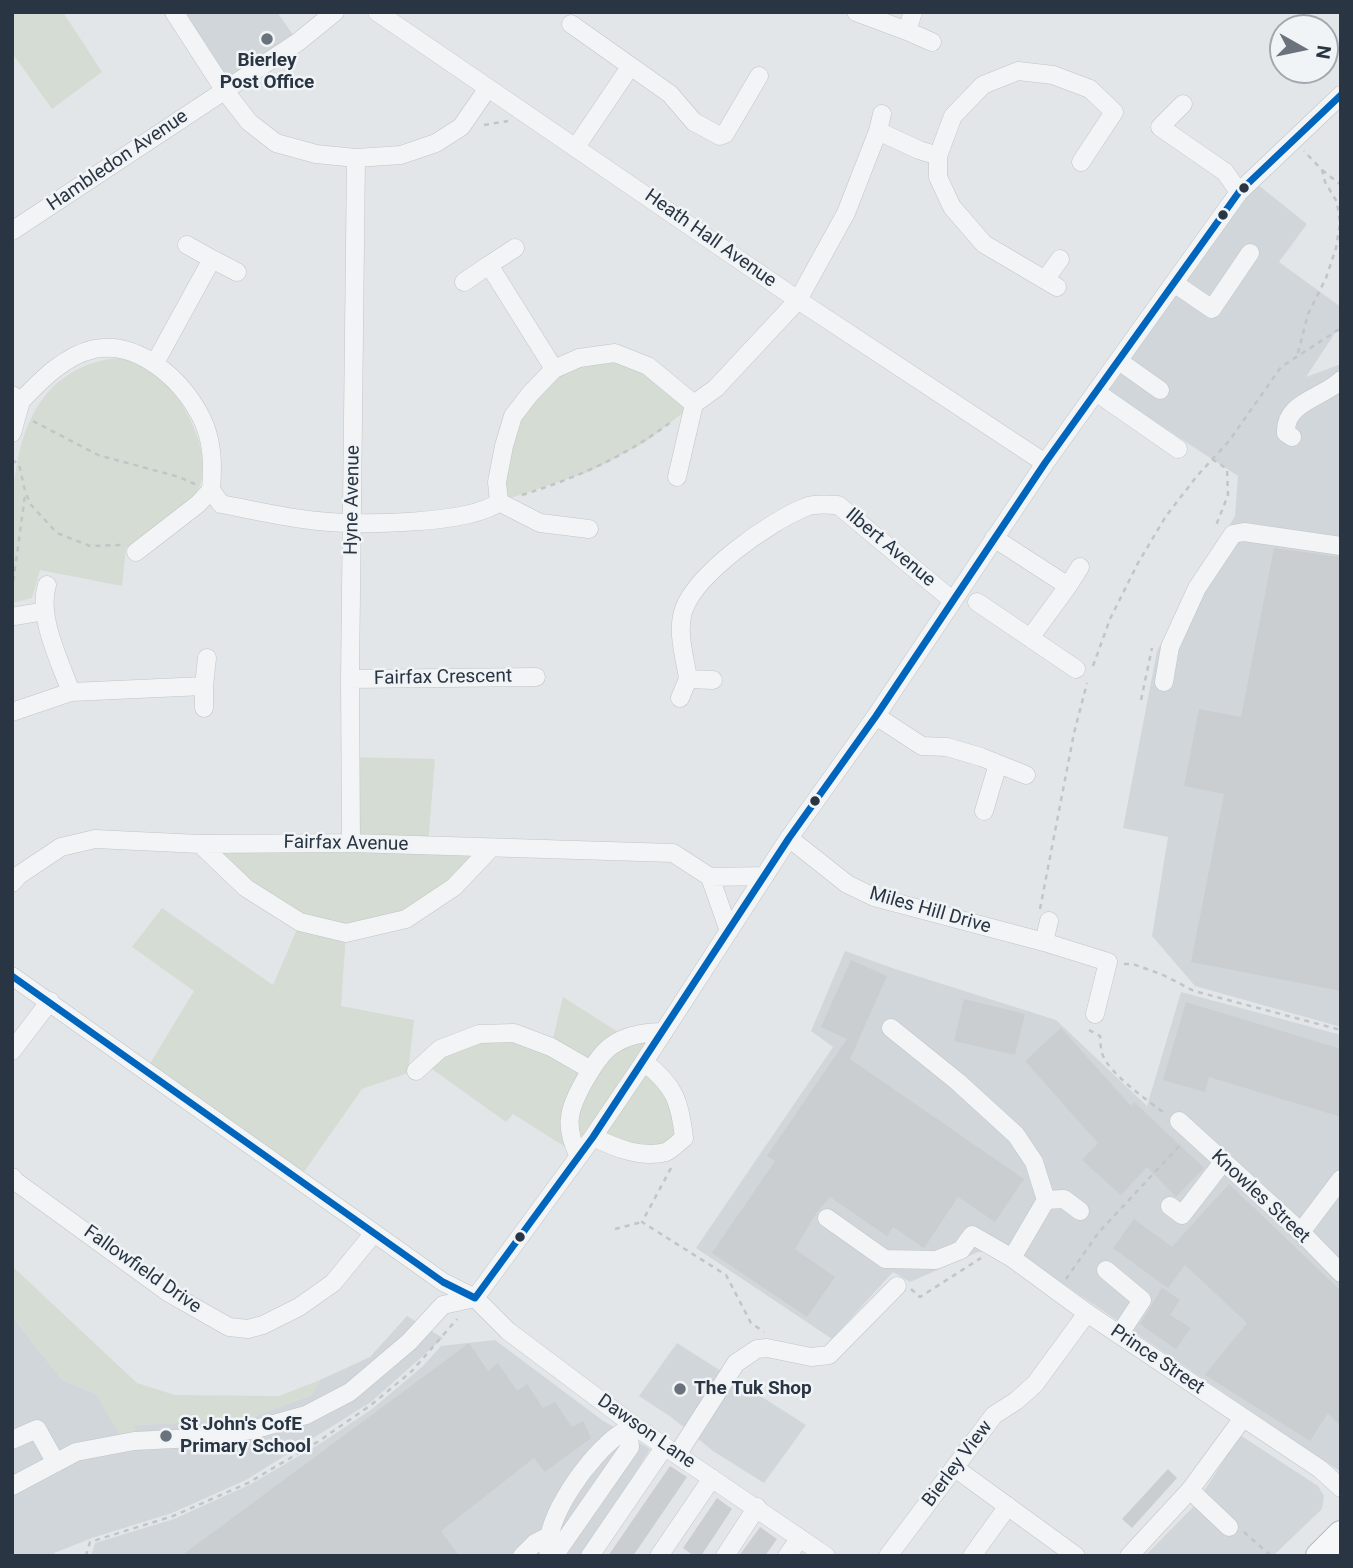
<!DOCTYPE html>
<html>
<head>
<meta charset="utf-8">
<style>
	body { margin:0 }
	#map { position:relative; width:1353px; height:1568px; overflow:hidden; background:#e3e6e8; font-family:Roboto,sans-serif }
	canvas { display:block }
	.frame { position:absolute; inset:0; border:14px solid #293542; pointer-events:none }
	.north { position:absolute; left:1269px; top:14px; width:70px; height:70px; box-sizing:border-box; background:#f1f4f7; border:2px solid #a1a8af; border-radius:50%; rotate:99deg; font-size:19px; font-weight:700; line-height:28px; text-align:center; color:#293542 }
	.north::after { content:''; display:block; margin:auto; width:24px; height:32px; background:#6a737c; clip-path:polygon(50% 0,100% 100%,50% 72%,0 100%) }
</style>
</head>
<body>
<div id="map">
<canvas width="1353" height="1568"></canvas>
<div class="frame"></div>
<div class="north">N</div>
</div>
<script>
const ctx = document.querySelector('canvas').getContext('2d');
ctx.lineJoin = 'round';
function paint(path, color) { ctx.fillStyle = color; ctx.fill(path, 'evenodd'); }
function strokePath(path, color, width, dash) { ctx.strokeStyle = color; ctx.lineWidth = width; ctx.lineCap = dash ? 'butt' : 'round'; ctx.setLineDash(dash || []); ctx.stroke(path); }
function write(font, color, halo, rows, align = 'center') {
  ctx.font = font + ' Roboto,sans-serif'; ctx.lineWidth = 5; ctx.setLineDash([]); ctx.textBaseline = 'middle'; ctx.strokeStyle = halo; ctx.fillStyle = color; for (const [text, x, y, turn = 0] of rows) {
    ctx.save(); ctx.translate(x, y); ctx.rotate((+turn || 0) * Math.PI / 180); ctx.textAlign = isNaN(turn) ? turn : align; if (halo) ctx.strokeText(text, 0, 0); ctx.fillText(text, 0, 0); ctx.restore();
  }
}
paint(new Path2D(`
	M 185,12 L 277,12 L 298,42 L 225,91 Z
	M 1252,180 L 1307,224 L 1279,262 L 1341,307 L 1341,324 L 1306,377 L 1341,364 L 1341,1027 L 1195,986 L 1152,936 L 1168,837 L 1123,828 L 1157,651 L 1235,516 L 1238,476 L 1100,386 Z
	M 845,951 L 895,969 L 1056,1020 L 1147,1106 L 1181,992 L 1341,1035 L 1341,1472 L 1016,1252 L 978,1252 L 910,1282 L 893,1272 L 832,1339 L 696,1248 L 833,1047 L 811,1031 Z
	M 12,1316 L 63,1381 L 95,1393 L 134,1425 L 245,1420 L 311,1395 L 320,1380 L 370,1357 L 407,1316 L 443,1338 L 371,1402 L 246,1480 L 172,1513 L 92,1538 L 54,1553 L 55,1556 L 12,1556 Z
	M 495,1340 L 602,1420 L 650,1449 L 584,1556 L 91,1556 L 95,1543 L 174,1519 L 251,1484 L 321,1443 L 372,1409 L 423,1366 L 441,1346 Z
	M 677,1343 L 806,1425 L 764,1483 L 713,1451 L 671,1417 L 639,1396 Z
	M 1240,1435 L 1318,1486 L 1324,1496 L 1322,1509 L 1273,1556 L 1145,1556 L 1195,1505 Z`), '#d1d6db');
paint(new Path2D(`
	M 12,12 L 63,12 L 102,72 L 52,109 L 12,53 Z
	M 615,353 L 694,404 L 647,441 L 591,471 L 499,502 L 504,446 L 554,369 Z
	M 120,358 C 128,360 139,362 146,366 C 178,384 219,457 197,492 C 181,519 154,535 126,548 L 122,586 L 40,570 L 32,598 L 12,603 C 12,527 0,413 74,371 C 89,363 103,359 120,358 Z
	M 351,757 L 435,759 L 428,845 L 491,848 L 406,919 L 346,933 L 341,1006 L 414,1020 L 408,1073 L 362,1089 L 299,1179 L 146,1070 L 194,991 L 132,947 L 162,908 L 273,985 L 300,922 L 200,844 L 351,843 Z
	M 563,997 L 626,1037 L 652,1032 L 644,1062 L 683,1121 L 667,1151 L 593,1137 L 578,1155 L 513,1114 L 506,1122 L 425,1064 L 479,1034 L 551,1047 Z
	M 12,1266 L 137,1383 L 175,1395 L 279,1396 L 320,1380 L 311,1395 L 245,1420 L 135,1425 L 135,1433 L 119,1434 L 95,1393 L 63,1381 L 12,1316 Z`), '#d5dcd3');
paint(new Path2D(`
	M 1274,548 L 1341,557 L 1341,991 L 1191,962 L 1224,794 L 1184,786 L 1199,709 L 1241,717 Z
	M 851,960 L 887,976 L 850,1059 L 1024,1179 L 995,1222 L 958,1197 L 924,1248 L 893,1227 L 887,1236 L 830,1197 L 817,1212 L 795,1249 L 835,1277 L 807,1317 L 712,1253 L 775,1161 L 767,1156 L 847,1039 L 821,1027 Z
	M 964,999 L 1025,1014 L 1015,1055 L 954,1041 Z
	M 1186,1002 L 1341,1049 L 1341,1117 L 1209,1077 L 1205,1092 L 1163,1080 Z
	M 1061,1028 L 1131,1106 L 1134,1102 L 1204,1168 L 1176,1197 L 1147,1167 L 1121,1195 L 1082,1160 L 1098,1143 L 1025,1061 Z
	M 1229,1184 L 1341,1291 L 1341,1427 L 1328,1413 L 1310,1441 L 1205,1375 L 1247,1323 L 1185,1265 L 1168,1288 L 1113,1248 L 1134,1219 L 1172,1247 Z
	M 1162,1288 L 1180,1300 L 1170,1315 L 1191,1328 L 1176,1349 L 1140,1324 Z
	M 469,1343 L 488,1371 L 498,1363 L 517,1391 L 527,1384 L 543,1408 L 555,1402 L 572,1427 L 583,1421 L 591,1438 L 545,1472 L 534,1458 L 441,1531 L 459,1556 L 181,1556 Z
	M 670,1466 L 687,1477 L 633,1556 L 608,1556 Z
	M 1168,1469 L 1177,1478 L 1132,1528 L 1122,1519 Z
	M 717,1498 L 732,1509 L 701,1556 L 694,1556 L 683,1548 Z
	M 760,1527 L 777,1539 L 765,1556 L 739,1556 Z`), '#cbced0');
const minor = new Path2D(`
	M 174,12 L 225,91 L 249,122 L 276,143 L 316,154 L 356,158 L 401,155 L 436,143 L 461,127 L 488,88
	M 377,12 L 798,300 L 1045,463
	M 856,12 L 907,31
	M 913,12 L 907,31 L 932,42
	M 571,24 L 670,94 L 694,122 L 720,136 L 725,134 L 759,76
	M 1183,104 L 1160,127 L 1225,172 L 1239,192
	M 878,131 L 919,150 L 938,156
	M 576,147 L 630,67
	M 12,231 L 298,42 L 335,12
	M 187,245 L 212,259
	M 515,248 L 489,265 L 554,369
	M 1045,280 L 1060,259
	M 464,282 L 489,265
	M 1174,283 L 1212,309 L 1250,253
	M 1057,287 L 984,244 L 952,207 L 938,177 L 938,156 L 953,116 L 983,85 L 1018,71 L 1053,75 L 1090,89 L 1114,112 L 1081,162
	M 1119,361 L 1160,390
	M 155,363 L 212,259 L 237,272
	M 1096,392 L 1178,449
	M 12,395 L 21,401 C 41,380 64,356 94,349 C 139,340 182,380 201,417 C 213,440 213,465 211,490 L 221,504 C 253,510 286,518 318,521 C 357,525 469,525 499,502 L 497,482 L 504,446 L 513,416 L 530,394 L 554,369 L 579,358 L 615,353 L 648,366 L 694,404 L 716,388 L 798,300 L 846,213 L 878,131 L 882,114
	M 12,433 L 21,401
	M 1292,437 L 1286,433 C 1284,402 1323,398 1341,380
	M 677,477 L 694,404
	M 499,502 L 540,523 L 589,529
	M 994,538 L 1068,586 L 1030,638
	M 136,552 L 198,504 L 211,490
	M 47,585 C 37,616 60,662 71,692
	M 1068,586 L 1080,567
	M 977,602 L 1076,669
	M 16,616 L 45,611
	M 350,679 L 536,677
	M 713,680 L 688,679 C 685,657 676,631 684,609 C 697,573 770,521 806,507 C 815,503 828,505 838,505 L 952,600
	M 1164,682 L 1170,647 L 1197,588 L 1233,534 L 1244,532 L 1341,546
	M 204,686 L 204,708
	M 680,698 L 688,679
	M 12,712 L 71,692 L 204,686 L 207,658
	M 876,716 L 922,746 L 947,747 L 981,757 L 1026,775
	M 984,811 L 998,764
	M 789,838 L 847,884 L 874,897 L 1044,942
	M 351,843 L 350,679 L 356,158
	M 200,844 L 246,888 L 300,922 L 346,933 L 406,919 L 454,887 L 491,848
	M 710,877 L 729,931
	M 12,883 L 19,875 L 61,847 L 95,839 L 200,844 L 351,843 L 673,853 L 710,877 L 765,876
	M 1049,921 L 1044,942 L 1108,962 L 1095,1014
	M 12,976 L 443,1282 L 475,1298 L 508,1331 L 636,1427 L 826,1556
	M 891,1028 L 958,1082 L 1016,1135 L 1034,1162 L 1046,1200 L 1012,1258
	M 12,1051 L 50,1001
	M 416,1071 L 440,1049 L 479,1034 L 514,1033 L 551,1047 L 591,1070
	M 1179,1121 L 1301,1232 L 1341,1273
	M 593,1137 C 614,1147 641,1159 666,1152 C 672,1149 679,1142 684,1138 C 680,1101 674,1085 644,1062
	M 578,1155 C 573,1144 568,1130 570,1117 C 572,1099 596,1057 611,1046 C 626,1035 646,1032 664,1032
	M 12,1177 L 15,1181 L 169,1293 L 229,1327 L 248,1329 L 263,1325 L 299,1307 L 333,1283 L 374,1233
	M 1046,1200 L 1064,1199 L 1080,1211
	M 1170,1206 L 1182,1215 L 1223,1162
	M 827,1218 L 885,1259 L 936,1260 L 961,1250 L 972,1235 L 1012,1258 L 1087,1313 L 1320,1469 L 1341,1488
	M 1301,1232 L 1341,1179
	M 1106,1270 L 1142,1300 L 1119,1335
	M 475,1298 L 593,1137 L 644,1062 L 789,838 L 876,716 L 1045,463 L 1239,192 L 1341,95
	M 12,1440 L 37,1429 L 56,1463
	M 677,1455 L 736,1363 L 757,1349 L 767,1348 L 811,1357 L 829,1355 L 897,1286
	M 955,1468 L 1076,1556
	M 12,1486 L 76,1452 L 134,1441 L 195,1438 L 256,1429 L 306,1415 L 350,1392 L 409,1342 L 443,1305 L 475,1298
	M 1190,1490 L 1229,1527
	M 522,1556 L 535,1543 L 551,1535
	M 549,1556 C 541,1520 592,1452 621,1433 L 629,1436
	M 554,1556 L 630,1447 L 629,1436 L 635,1428
	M 590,1556 L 665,1446
	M 659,1556 L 712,1478
	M 725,1556 L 757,1507
	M 787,1556 L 800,1538
	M 888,1556 L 994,1415 L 1016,1401 L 1035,1384 L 1087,1313
	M 972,1556 L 1008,1506
	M 1129,1556 L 1190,1490 L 1243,1418`);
const highway = new Path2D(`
	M 1319,1556 L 1341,1534`);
strokePath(minor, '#c1c4c6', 19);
strokePath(highway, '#b6b9bd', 28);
strokePath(new Path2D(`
	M 484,125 L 508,121
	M 1322,170 L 1341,185
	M 1298,353 L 1308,314 L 1326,278 L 1336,248 L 1340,223 L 1337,202 L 1325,182 L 1322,170 L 1304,151
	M 33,421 L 98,455 L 179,477 L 195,484
	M 1212,459 L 1227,469 L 1228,495 L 1215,528
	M 12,460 L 19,464 L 25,491 L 31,505 L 57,533 L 90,546 L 121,545
	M 522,495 C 576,478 627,456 672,421
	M 12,591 L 25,495
	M 1093,666 L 1110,619 L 1138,563 L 1166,516 L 1197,476 L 1229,441 L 1281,367 L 1341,328
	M 1141,700 L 1152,648
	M 1040,909 L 1074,733 L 1087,683
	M 1124,964 L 1133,964 L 1163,975 L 1194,991 L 1341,1030
	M 1089,1030 L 1100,1036 C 1101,1041 1100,1048 1102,1053 C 1107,1072 1149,1102 1166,1114
	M 671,1168 L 642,1222 L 726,1275 L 751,1323 L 764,1332
	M 615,1229 L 642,1222
	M 1066,1279 L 1099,1232 L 1182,1143
	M 911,1289 L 920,1297 L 981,1258
	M 1244,1532 L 1271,1556
	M 86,1556 L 90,1542 L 173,1516 L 248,1483 L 319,1441 L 371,1405 L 412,1371 L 457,1319`), '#c2c5c8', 2.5, [5, 5]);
strokePath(minor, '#f2f4f5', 18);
strokePath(highway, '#f6f7f7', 26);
strokePath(new Path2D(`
	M 12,976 L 443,1282 L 475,1298 L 593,1137 L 789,838 L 876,716 L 1045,463 L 1239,192 L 1341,95`), '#0065bd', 7);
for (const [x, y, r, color] of [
	[267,39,7,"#6a737c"],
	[1244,188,6,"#293542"],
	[1223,215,6,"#293542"],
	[815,801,6,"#293542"],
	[520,1237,6,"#293542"],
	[680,1389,7,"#6a737c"],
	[166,1436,7,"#6a737c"]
]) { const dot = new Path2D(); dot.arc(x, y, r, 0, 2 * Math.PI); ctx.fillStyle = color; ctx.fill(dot); strokePath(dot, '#f1f4f7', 2.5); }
write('bold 19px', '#293542', '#f1f4f7', [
	["Bierley",267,61,"center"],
	["Post Office",267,83,"center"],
	["The Tuk Shop",694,1389],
	["St John's CofE",180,1425],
	["Primary School",180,1447]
], 'left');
write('19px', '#293542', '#f1f4f7', [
	["Hambledon Avenue",118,161,-34],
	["Heath Hall Avenue",710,239,35],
	["Hyne Avenue",353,500,-89],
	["Ilbert Avenue",890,548,40],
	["Fairfax Crescent",443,678,-1],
	["Fairfax Avenue",346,844,1],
	["Miles Hill Drive",930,911,16],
	["Knowles Street",1260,1197,43],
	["Fallowfield Drive",142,1270,35],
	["Prince Street",1157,1360,34],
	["Dawson Lane",646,1432,35],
	["Bierley View",958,1464,-53]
]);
</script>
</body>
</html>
